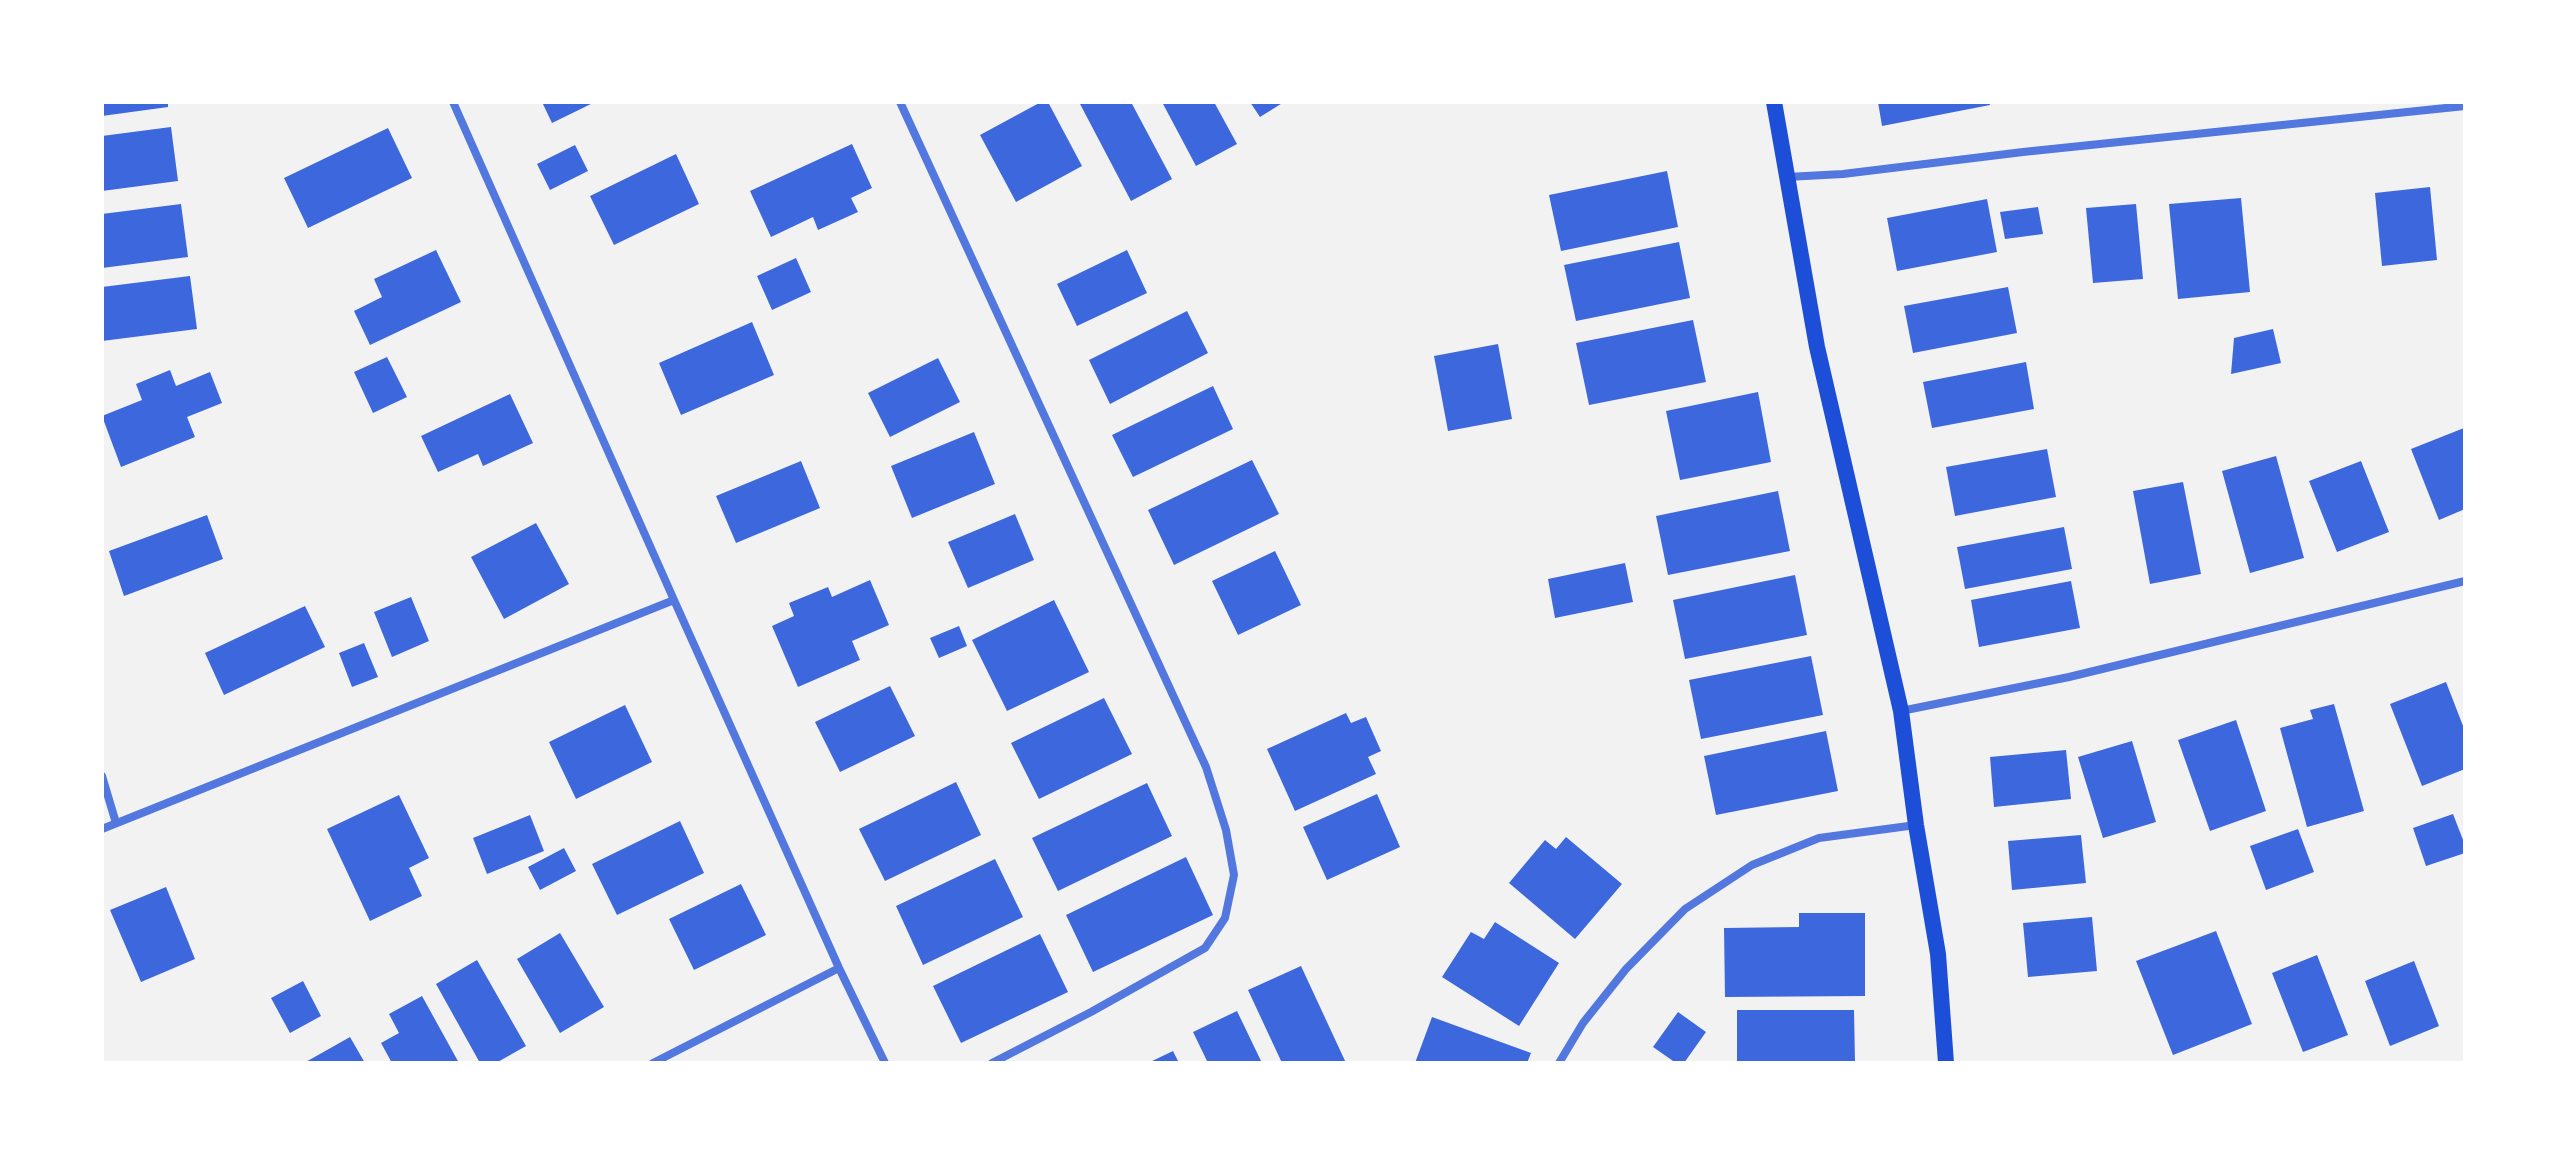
<!DOCTYPE html>
<html>
<head>
<meta charset="utf-8">
<style>
	body { margin:0 }
	#map { position:relative; width:2567px; height:1165px; overflow:hidden; background:#f2f2f2; font-family:"DM Sans",sans-serif }
	canvas { display:block }
	.frame { position:absolute; inset:0; border:104px solid #fff; pointer-events:none }
</style>
</head>
<body>
<div id="map">
<canvas width="2567" height="1165"></canvas>
<div class="frame"></div>
</div>
<script>
const ctx = document.querySelector('canvas').getContext('2d');
ctx.lineJoin = 'round';
function paint(path, color) { ctx.fillStyle = color; ctx.fill(path, 'evenodd'); }
function strokePath(path, color, width, dash) { ctx.strokeStyle = color; ctx.lineWidth = width; ctx.lineCap = dash ? 'butt' : 'round'; ctx.setLineDash(dash || []); ctx.stroke(path); }
paint(new Path2D(`
	M 102,102 L 168,102 L 168,107 L 102,116 Z
	M 542,102 L 595,102 L 552,123 Z
	M 1041,102 L 1048,102 L 1082,166 L 1016,202 L 980,135 Z
	M 1079,102 L 1131,102 L 1172,179 L 1131,201 Z
	M 1162,102 L 1214,102 L 1237,144 L 1196,166 Z
	M 1250,102 L 1284,102 L 1260,117 Z
	M 1878,102 L 1989,102 L 1990,105 L 1882,126 Z
	M 171,127 L 178,181 L 102,191 L 102,136 Z
	M 388,128 L 412,178 L 308,228 L 284,178 Z
	M 852,144 L 872,188 L 851,198 L 858,212 L 818,230 L 813,217 L 771,237 L 750,191 Z
	M 575,145 L 588,171 L 550,190 L 537,164 Z
	M 676,154 L 699,204 L 614,245 L 590,196 Z
	M 1667,171 L 1678,227 L 1561,251 L 1549,195 Z
	M 2430,187 L 2437,260 L 2382,266 L 2375,193 Z
	M 2241,198 L 2250,292 L 2178,299 L 2169,204 Z
	M 1987,199 L 1997,252 L 1897,271 L 1887,218 Z
	M 181,204 L 188,257 L 102,268 L 102,214 Z
	M 2136,204 L 2143,279 L 2093,283 L 2086,208 Z
	M 2038,207 L 2043,234 L 2005,239 L 2000,212 Z
	M 1679,242 L 1690,298 L 1576,321 L 1564,265 Z
	M 436,250 L 461,302 L 370,345 L 354,311 L 382,297 L 374,279 Z
	M 1127,250 L 1147,293 L 1077,326 L 1057,284 Z
	M 796,258 L 811,292 L 772,310 L 757,276 Z
	M 190,276 L 197,329 L 102,341 L 102,287 Z
	M 2008,287 L 2017,333 L 1913,353 L 1904,306 Z
	M 1187,311 L 1208,353 L 1110,404 L 1089,360 Z
	M 1693,320 L 1706,382 L 1589,405 L 1576,343 Z
	M 752,322 L 774,375 L 681,415 L 659,363 Z
	M 2273,329 L 2281,363 L 2231,374 L 2234,338 Z
	M 1498,344 L 1512,419 L 1448,431 L 1434,356 Z
	M 387,357 L 407,397 L 373,413 L 354,372 Z
	M 938,358 L 960,402 L 890,437 L 868,393 Z
	M 2026,362 L 2034,409 L 1932,428 L 1923,382 Z
	M 170,370 L 176,386 L 210,372 L 222,403 L 187,417 L 195,437 L 121,467 L 102,416 L 142,400 L 136,384 Z
	M 1213,386 L 1233,429 L 1133,477 L 1112,435 Z
	M 1758,392 L 1771,462 L 1680,480 L 1666,411 Z
	M 510,394 L 533,443 L 483,466 L 478,454 L 438,472 L 421,436 Z
	M 2464,428 L 2465,509 L 2439,520 L 2411,449 Z
	M 974,432 L 995,484 L 912,518 L 891,466 Z
	M 2047,449 L 2056,497 L 1955,516 L 1946,467 Z
	M 2276,456 L 2304,558 L 2250,573 L 2222,471 Z
	M 1252,460 L 1279,514 L 1174,565 L 1148,510 Z
	M 801,461 L 820,508 L 736,543 L 716,496 Z
	M 2361,461 L 2389,532 L 2337,552 L 2309,481 Z
	M 2183,482 L 2201,574 L 2150,584 L 2133,491 Z
	M 1778,491 L 1790,551 L 1668,575 L 1656,516 Z
	M 1015,514 L 1034,560 L 968,588 L 948,542 Z
	M 207,515 L 223,559 L 124,596 L 109,551 Z
	M 536,523 L 569,584 L 504,619 L 471,557 Z
	M 2064,527 L 2072,569 L 1965,589 L 1957,547 Z
	M 1275,551 L 1301,605 L 1238,635 L 1212,581 Z
	M 1625,563 L 1633,602 L 1555,618 L 1548,579 Z
	M 1795,575 L 1807,635 L 1685,659 L 1673,600 Z
	M 870,580 L 889,625 L 852,641 L 860,660 L 798,687 L 772,626 L 794,616 L 789,603 L 828,587 L 832,597 Z
	M 2071,581 L 2080,628 L 1979,647 L 1971,600 Z
	M 411,597 L 429,641 L 392,657 L 374,612 Z
	M 1054,600 L 1089,672 L 1007,711 L 972,640 Z
	M 305,606 L 325,647 L 224,695 L 205,653 Z
	M 959,626 L 967,646 L 939,658 L 930,638 Z
	M 364,643 L 378,677 L 352,687 L 339,653 Z
	M 1811,656 L 1823,715 L 1701,739 L 1689,680 Z
	M 2446,682 L 2465,731 L 2465,769 L 2422,786 L 2390,704 Z
	M 890,686 L 915,736 L 840,772 L 815,722 Z
	M 1104,698 L 1132,754 L 1039,799 L 1011,743 Z
	M 2334,704 L 2364,811 L 2307,827 L 2280,728 L 2313,719 L 2310,710 Z
	M 625,705 L 652,762 L 576,799 L 549,742 Z
	M 1346,713 L 1351,723 L 1366,717 L 1381,751 L 1368,757 L 1376,774 L 1295,811 L 1267,749 Z
	M 2236,720 L 2266,811 L 2210,831 L 2178,740 Z
	M 1826,731 L 1838,791 L 1716,815 L 1704,756 Z
	M 2132,741 L 2156,822 L 2103,838 L 2078,757 Z
	M 2066,750 L 2071,799 L 1994,807 L 1990,757 Z
	M 956,782 L 981,835 L 885,881 L 859,829 Z
	M 1147,783 L 1172,836 L 1058,891 L 1032,838 Z
	M 1377,794 L 1400,847 L 1327,880 L 1303,827 Z
	M 399,795 L 429,858 L 409,868 L 422,896 L 370,921 L 327,829 Z
	M 2453,814 L 2465,845 L 2465,853 L 2426,866 L 2413,828 Z
	M 530,815 L 544,851 L 487,874 L 473,838 Z
	M 680,821 L 704,873 L 617,915 L 592,864 Z
	M 2298,829 L 2314,872 L 2266,890 L 2250,846 Z
	M 2081,835 L 2086,883 L 2012,890 L 2008,841 Z
	M 1566,837 L 1622,884 L 1575,939 L 1509,883 L 1545,840 L 1556,849 Z
	M 564,848 L 576,871 L 540,890 L 528,867 Z
	M 1186,857 L 1213,915 L 1093,972 L 1066,915 Z
	M 995,859 L 1023,917 L 923,965 L 896,906 Z
	M 741,884 L 766,935 L 694,970 L 669,919 Z
	M 166,887 L 195,959 L 141,982 L 110,910 Z
	M 1799,913 L 1865,913 L 1865,996 L 1725,997 L 1724,928 L 1799,927 Z
	M 2092,917 L 2097,971 L 2028,977 L 2023,923 Z
	M 1495,922 L 1559,963 L 1519,1026 L 1442,977 L 1471,932 L 1484,939 Z
	M 2216,931 L 2252,1024 L 2173,1055 L 2136,961 Z
	M 560,933 L 604,1007 L 560,1033 L 517,959 Z
	M 1040,934 L 1068,992 L 961,1043 L 933,986 Z
	M 2317,955 L 2348,1035 L 2303,1052 L 2272,973 Z
	M 477,960 L 526,1046 L 496,1063 L 480,1063 L 436,984 Z
	M 2414,961 L 2439,1026 L 2390,1046 L 2365,981 Z
	M 1301,966 L 1346,1063 L 1282,1063 L 1248,990 Z
	M 303,981 L 321,1016 L 290,1033 L 271,998 Z
	M 422,996 L 459,1063 L 392,1063 L 381,1043 L 399,1033 L 389,1014 Z
	M 1737,1010 L 1854,1010 L 1855,1062 L 1737,1063 Z
	M 1237,1011 L 1262,1063 L 1208,1063 L 1193,1032 Z
	M 1678,1012 L 1706,1032 L 1684,1063 L 1676,1063 L 1653,1047 Z
	M 1432,1017 L 1531,1053 L 1527,1063 L 1415,1063 Z
	M 350,1037 L 365,1063 L 304,1063 Z
	M 1173,1051 L 1179,1063 L 1148,1063 Z`), '#3d67dc');
strokePath(new Path2D(`
	M 453,102 L 674,600 L 839,968 L 885,1063
	M 900,102 L 1206,767 L 1226,830 L 1234,875 L 1225,918 L 1205,948 L 1091,1012 L 992,1063
	M 1787,177 L 1843,174 L 2023,152 L 2465,106
	M 1901,711 L 2069,677 L 2465,581
	M 102,776 L 116,823
	M 102,829 L 674,600
	M 653,1063 L 839,968
	M 1559,1063 L 1583,1023 L 1626,969 L 1685,909 L 1752,865 L 1819,838 L 1916,825`), '#5277de', 8);
strokePath(new Path2D(`
	M 1774,102 L 1817,347 L 1901,711 L 1916,825 L 1938,954 L 1946,1063`), '#1d4ed8', 16);
</script>
</body>
</html>
